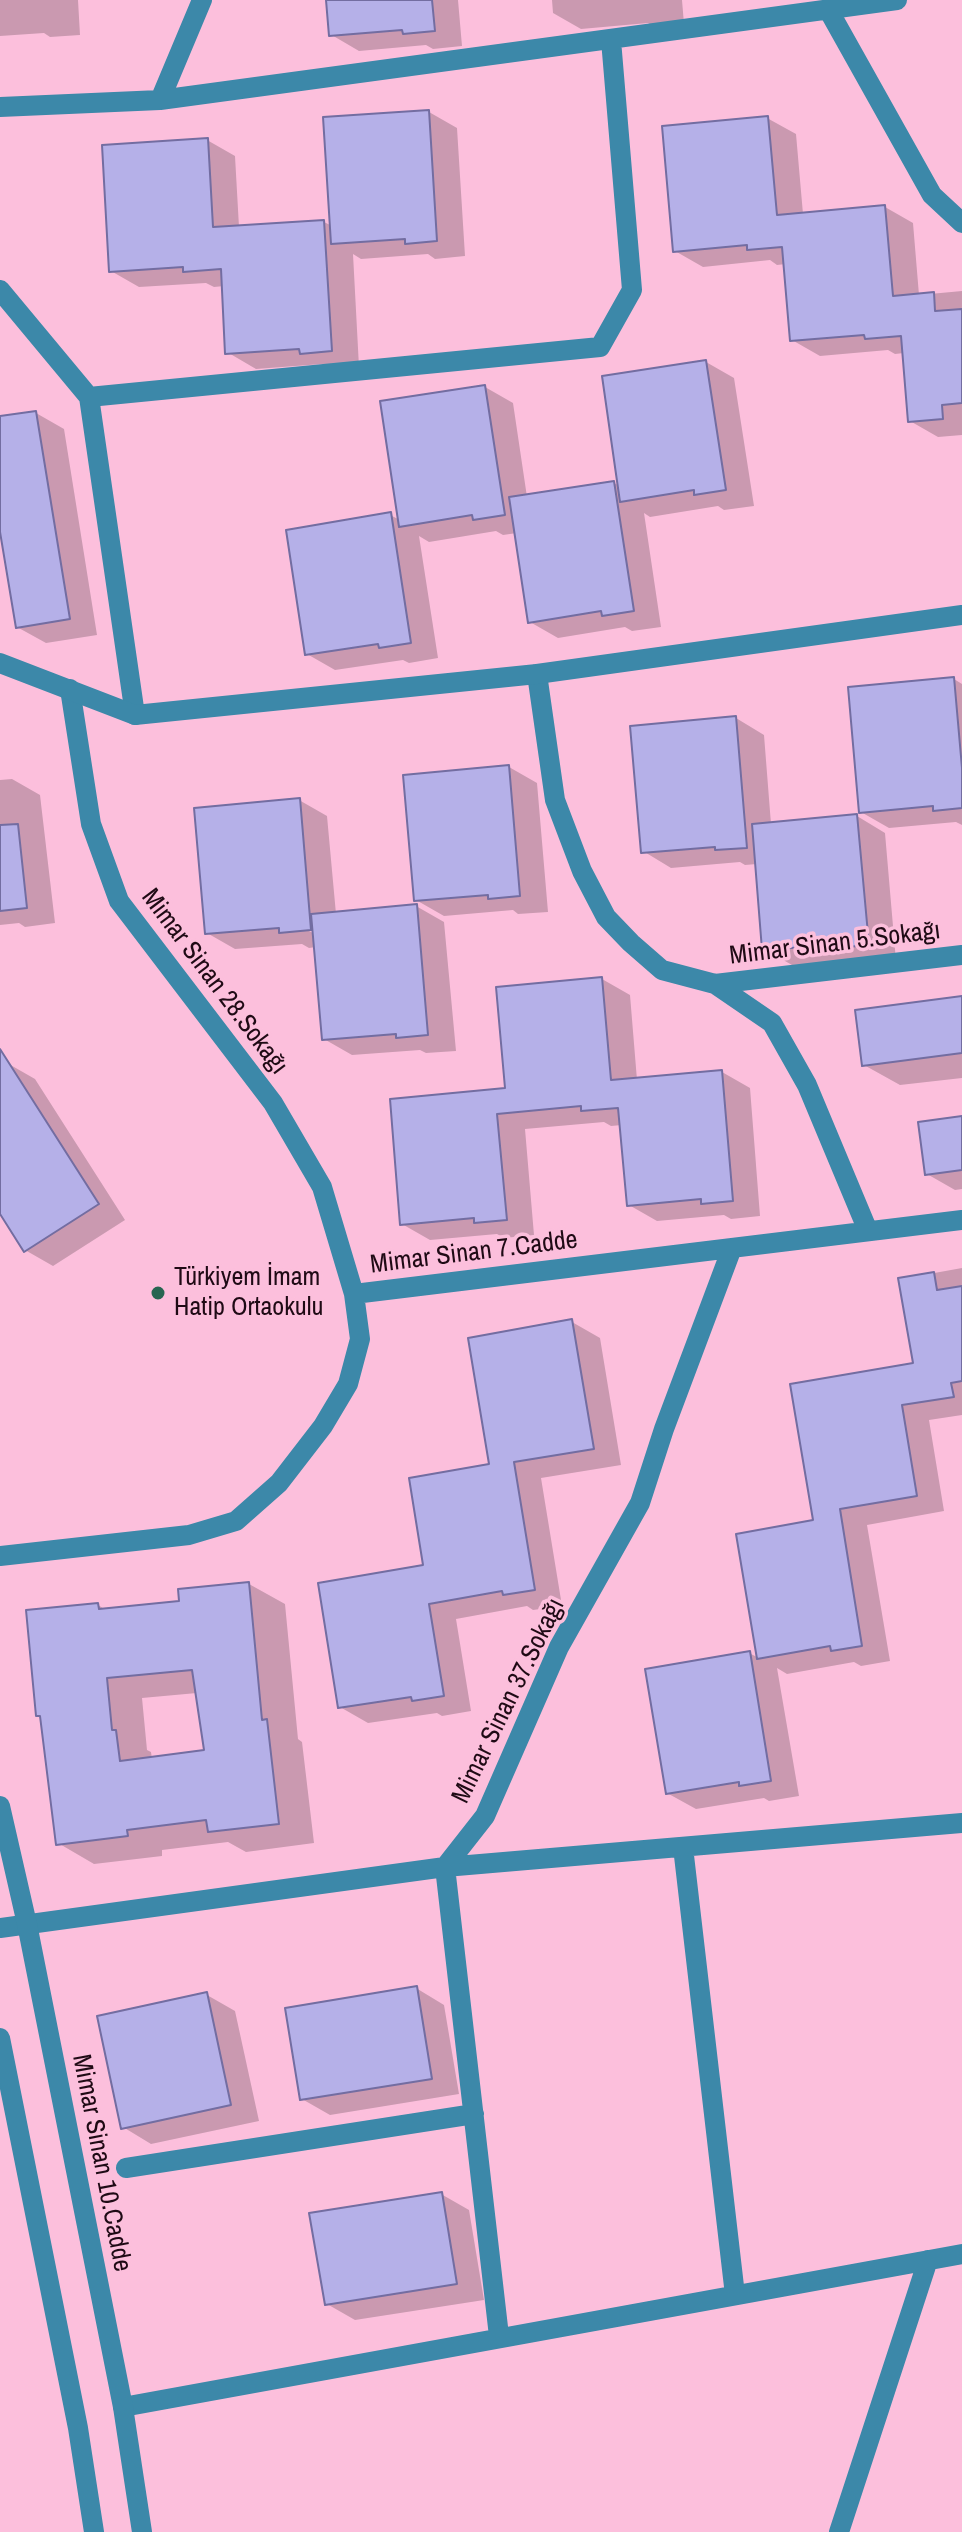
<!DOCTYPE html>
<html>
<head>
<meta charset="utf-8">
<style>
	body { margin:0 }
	canvas { display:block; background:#fcbfdc }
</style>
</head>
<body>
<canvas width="962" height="2532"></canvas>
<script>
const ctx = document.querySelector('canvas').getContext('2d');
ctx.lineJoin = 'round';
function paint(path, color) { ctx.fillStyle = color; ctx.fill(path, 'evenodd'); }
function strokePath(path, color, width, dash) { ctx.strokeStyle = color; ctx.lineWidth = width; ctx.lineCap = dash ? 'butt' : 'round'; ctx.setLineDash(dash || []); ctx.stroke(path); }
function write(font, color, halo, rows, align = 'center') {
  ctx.font = font + ' "Archivo Narrow",sans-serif'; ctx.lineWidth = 7; ctx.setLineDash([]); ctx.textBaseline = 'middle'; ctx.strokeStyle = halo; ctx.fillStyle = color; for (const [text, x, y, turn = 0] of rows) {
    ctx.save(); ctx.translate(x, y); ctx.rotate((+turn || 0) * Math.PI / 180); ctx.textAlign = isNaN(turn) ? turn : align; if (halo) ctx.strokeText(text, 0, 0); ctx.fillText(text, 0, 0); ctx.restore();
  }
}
paint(new Path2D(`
	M 0,0 L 78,0 L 80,35 L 50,37 L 44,33 L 0,36 Z
	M 328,0 L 458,0 L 462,46 L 433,49 L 426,45 L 359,51 L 330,34 Z
	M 552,0 L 682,0 L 684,24 L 655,27 L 648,23 L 581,29 L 553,13 Z
	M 429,112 L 457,128 L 465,256 L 435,259 L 428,254 L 361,259 L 353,254 L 359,367 L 322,364 L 256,369 L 227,352 L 224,286 L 214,287 L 206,283 L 139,287 L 111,271 L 207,140 L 235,156 L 239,227 L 324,222 L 332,226 Z
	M 767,118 L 796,134 L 803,214 L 885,207 L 913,223 L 919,295 L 962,291 L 962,435 L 938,437 L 910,421 L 904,353 L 895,354 L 888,350 L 820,356 L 792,340 L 786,264 L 777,265 L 770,260 L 703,267 L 675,251 Z
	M 706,362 L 734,378 L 754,506 L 724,510 L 718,506 L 650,517 L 644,513 L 661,627 L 632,631 L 625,627 L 558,638 L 530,622 L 517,533 L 503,535 L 496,531 L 429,542 L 419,536 L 438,658 L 409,663 L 403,660 L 335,670 L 307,654 L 390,515 L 400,520 L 485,387 L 513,403 L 527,497 L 614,483 L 620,486 Z
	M 36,413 L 64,429 L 97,635 L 46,643 L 17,627 L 0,518 L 0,418 Z
	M 954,679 L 962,684 L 962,825 L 956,822 L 889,828 L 861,812 Z
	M 736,718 L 764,735 L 771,824 L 857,816 L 885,833 L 896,961 L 792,965 L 764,949 L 757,864 L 745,865 L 740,862 L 671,868 L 643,851 Z
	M 509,767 L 537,783 L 548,912 L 518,914 L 513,910 L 444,916 L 416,900 Z
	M 12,779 L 40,795 L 55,923 L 25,927 L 19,923 L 0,925 L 0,780 Z
	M 299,800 L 327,816 L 336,914 L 416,906 L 444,922 L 456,1051 L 426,1053 L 420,1050 L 352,1055 L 324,1039 L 316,947 L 309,948 L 302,944 L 235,949 L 207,933 ZM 303,923 L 315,930 L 315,934 L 301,927 Z
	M 602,979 L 630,995 L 637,1080 L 722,1072 L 750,1088 L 760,1216 L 731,1219 L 724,1215 L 657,1221 L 629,1205 L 622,1125 L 611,1126 L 604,1122 L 525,1129 L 534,1235 L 504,1238 L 497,1234 L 430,1240 L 402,1224 L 507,1090 Z
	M 962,998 L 962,1078 L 900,1085 L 864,1065 Z
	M 7,1063 L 35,1079 L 125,1220 L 53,1266 L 25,1250 L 0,1211 L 0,1067 Z
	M 962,1118 L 962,1189 L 955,1190 L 927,1174 Z
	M 962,1268 L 962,1415 L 929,1420 L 944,1511 L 867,1525 L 890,1661 L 861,1666 L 854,1662 L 787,1674 L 777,1668 L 799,1796 L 769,1801 L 764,1798 L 696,1809 L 667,1793 L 749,1653 L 759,1658 L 815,1522 L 915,1364 L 901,1279 Z
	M 572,1322 L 600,1338 L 621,1465 L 541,1478 L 562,1606 L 533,1610 L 527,1606 L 456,1619 L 471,1711 L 442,1716 L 437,1713 L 368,1723 L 340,1707 L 425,1567 L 491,1466 Z
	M 249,1584 L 285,1604 L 298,1739 L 302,1742 L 314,1843 L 246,1852 L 228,1842 L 162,1850 L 162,1856 L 94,1864 L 58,1843 L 42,1717 L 38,1715 L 98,1605 L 106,1610 L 181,1603 ZM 197,1693 L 207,1752 L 152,1759 L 151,1752 L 147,1750 L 142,1698 Z
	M 416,1988 L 444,2005 L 459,2094 L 330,2115 L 302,2099 Z
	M 207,1995 L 235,2011 L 259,2121 L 151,2144 L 123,2127 Z
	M 441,2194 L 469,2210 L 484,2300 L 355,2320 L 327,2304 Z`), '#0003');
const building = new Path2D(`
	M 326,0 L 432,0 L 435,31 L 403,34 L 402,30 L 329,36 Z
	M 429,110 L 437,241 L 405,244 L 405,239 L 331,244 L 323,117 Z
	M 768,116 L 777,215 L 885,205 L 893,296 L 934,292 L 935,311 L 962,309 L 962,403 L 942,405 L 943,419 L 908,422 L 901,336 L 865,339 L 864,335 L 790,341 L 782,247 L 747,250 L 747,245 L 673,252 L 662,126 Z
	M 208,138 L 213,227 L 324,220 L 332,351 L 300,354 L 299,349 L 225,354 L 221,269 L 183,272 L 183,267 L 109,272 L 102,145 Z
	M 706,360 L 726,490 L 694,495 L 694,490 L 620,502 L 602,376 Z
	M 485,385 L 505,515 L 473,520 L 472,515 L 399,527 L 380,401 Z
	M 36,411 L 70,619 L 16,628 L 0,532 L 0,416 Z
	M 614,481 L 634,611 L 602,616 L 601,611 L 528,623 L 509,497 Z
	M 391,512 L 411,643 L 379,648 L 378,644 L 305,655 L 286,530 Z
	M 954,677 L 962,768 L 962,808 L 933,811 L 933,806 L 859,813 L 848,687 Z
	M 736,716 L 747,848 L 715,850 L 715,847 L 641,853 L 630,726 Z
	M 509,765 L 520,896 L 488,899 L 488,895 L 414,901 L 403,775 Z
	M 300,798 L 311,930 L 279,933 L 279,928 L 205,934 L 194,808 Z
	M 857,814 L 869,945 L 837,948 L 836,945 L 762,950 L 752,824 Z
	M 18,824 L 27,908 L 0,911 L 0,825 Z
	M 417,904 L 428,1035 L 396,1038 L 396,1034 L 322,1040 L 311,914 Z
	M 602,977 L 611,1080 L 722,1070 L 733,1201 L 701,1204 L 701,1199 L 627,1206 L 618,1108 L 581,1111 L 581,1106 L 497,1114 L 507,1220 L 474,1223 L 474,1218 L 400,1225 L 390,1099 L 505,1088 L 496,987 Z
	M 962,996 L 962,1053 L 862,1066 L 855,1010 Z
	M 0,1049 L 99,1204 L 24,1252 L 0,1214 Z
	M 962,1116 L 962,1170 L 925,1175 L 918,1122 Z
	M 934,1272 L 937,1290 L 962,1286 L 962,1381 L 951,1383 L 954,1397 L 902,1405 L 917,1496 L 840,1509 L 862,1646 L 831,1651 L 830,1646 L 757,1659 L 736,1534 L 813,1520 L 790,1384 L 913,1363 L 898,1278 Z
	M 572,1319 L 594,1449 L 514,1462 L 535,1590 L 503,1595 L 502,1591 L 429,1604 L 444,1696 L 412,1701 L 411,1697 L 338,1708 L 318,1583 L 423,1565 L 409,1478 L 489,1464 L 468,1338 Z
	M 249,1582 L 262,1720 L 267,1719 L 279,1824 L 208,1832 L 206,1820 L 127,1830 L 128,1836 L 56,1845 L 40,1716 L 36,1716 L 26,1610 L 98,1603 L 99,1609 L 179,1601 L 178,1589 ZM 192,1670 L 204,1750 L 120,1761 L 116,1730 L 112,1730 L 107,1678 Z
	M 750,1651 L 771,1781 L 739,1786 L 739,1782 L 666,1794 L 645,1669 Z
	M 417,1986 L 432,2079 L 300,2100 L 285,2008 Z
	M 207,1992 L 231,2105 L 121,2129 L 97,2016 Z
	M 442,2192 L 457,2284 L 325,2305 L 309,2213 Z`);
paint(building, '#b5b0e8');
strokePath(building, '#736da1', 2);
strokePath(new Path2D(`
	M 829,11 L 932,195 L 962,223
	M 160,100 L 202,0
	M 0,107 L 160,100 L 897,0
	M 0,290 L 89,397 L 135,715
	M 89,397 L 600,347 L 632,290 L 611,40
	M 537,674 L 555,800 L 582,871 L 606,917 L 631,943 L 662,970 L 715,984 L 772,1023 L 807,1085 L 868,1231
	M 70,689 L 91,824 L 119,901 L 273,1103 L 322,1187 L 354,1294
	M 715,984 L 962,955
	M 0,1556 L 189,1535 L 236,1521 L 279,1483 L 323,1426 L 348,1384 L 360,1339 L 354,1294 L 962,1220
	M 683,1847 L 735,2295
	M 0,1928 L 445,1867 L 962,1823
	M 126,2168 L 474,2114
	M 499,2336 L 445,1867 L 485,1816 L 559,1647 L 640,1503 L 664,1429 L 732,1248
	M 123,2407 L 962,2254
	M 839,2532 L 928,2260`), '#3c88a9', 20);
strokePath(new Path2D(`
	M 0,663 L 135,715 L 537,674 L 962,615
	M 0,1806 L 27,1924 L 123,2407 L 142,2532
	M 0,2038 L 78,2428 L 94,2532`), '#3c88a9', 20);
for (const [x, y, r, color] of [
	[158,1293,8,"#276551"]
]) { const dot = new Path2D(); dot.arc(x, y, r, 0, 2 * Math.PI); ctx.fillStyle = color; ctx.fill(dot); strokePath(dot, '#fcbfdc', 3); }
write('26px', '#1f0a15', '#fcbfdc', [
	["Mimar Sinan 5.Sokağı",835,944,-7],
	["Mimar Sinan 28.Sokağı",214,982,53],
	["Mimar Sinan 7.Cadde",474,1253,-7],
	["Mimar Sinan 37.Sokağı",509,1701,-64],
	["Mimar Sinan 10.Cadde",101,2163,79]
]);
write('26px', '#1f0a15', '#fcbfdc', [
	["Türkiyem İmam",174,1278],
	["Hatip Ortaokulu",174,1308]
], 'left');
</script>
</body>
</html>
